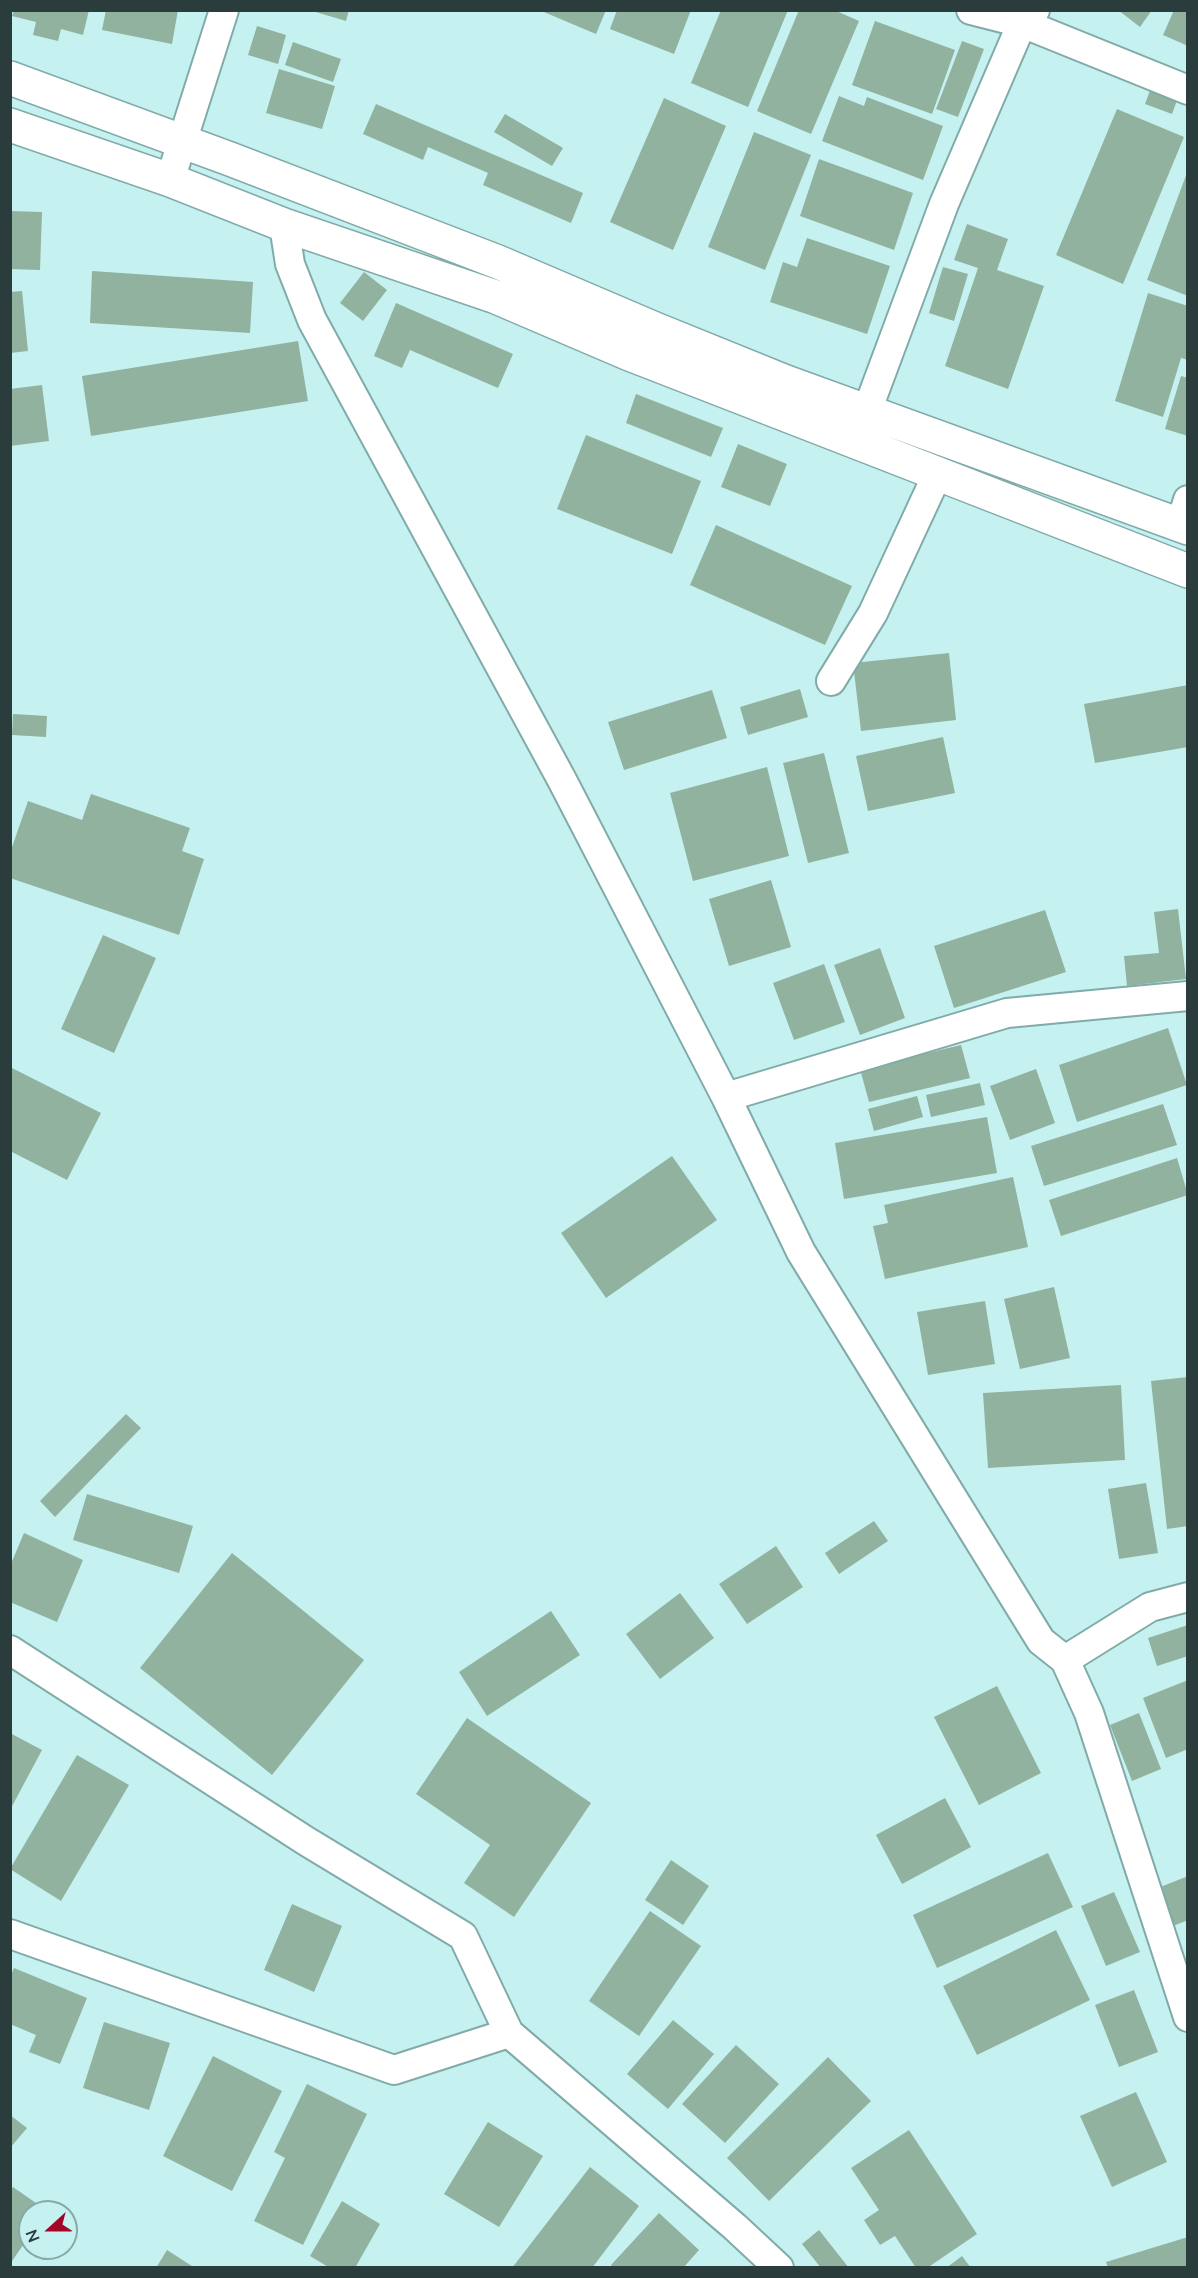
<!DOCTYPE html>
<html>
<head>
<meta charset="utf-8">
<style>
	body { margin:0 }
	#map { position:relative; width:1198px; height:2278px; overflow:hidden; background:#c5f2f0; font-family:"Nunito Sans",sans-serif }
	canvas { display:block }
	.frame { position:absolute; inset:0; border:12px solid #2a3c3b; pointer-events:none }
	.north { position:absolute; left:18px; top:2200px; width:60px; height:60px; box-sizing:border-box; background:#c5f2f0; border:2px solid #87a9a8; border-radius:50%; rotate:249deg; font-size:16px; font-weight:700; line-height:24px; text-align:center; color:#2a3c3b }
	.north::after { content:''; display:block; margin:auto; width:21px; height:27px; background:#a30428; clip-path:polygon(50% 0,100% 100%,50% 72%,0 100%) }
</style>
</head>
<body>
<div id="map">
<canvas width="1198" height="2278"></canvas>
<div class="frame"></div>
<div class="north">N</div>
</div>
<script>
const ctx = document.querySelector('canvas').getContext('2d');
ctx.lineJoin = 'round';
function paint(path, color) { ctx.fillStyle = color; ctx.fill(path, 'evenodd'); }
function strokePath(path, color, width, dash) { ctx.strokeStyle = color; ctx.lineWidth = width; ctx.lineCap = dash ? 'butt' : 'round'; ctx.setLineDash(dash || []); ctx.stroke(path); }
paint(new Path2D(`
	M 14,10 L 89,10 L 83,35 L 61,29 L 58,41 L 33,35 L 36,22 L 12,16 Z
	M 106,10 L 178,10 L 172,44 L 102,30 Z
	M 309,10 L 349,10 L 346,21 Z
	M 539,10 L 606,10 L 596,34 Z
	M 617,10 L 691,10 L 674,54 L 610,29 Z
	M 721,10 L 788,10 L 748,107 L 691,83 Z
	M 799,10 L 834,10 L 859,21 L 811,134 L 757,111 Z
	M 1118,10 L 1152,10 L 1140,27 Z
	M 1174,10 L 1188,10 L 1188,46 L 1163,35 Z
	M 875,21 L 955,50 L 932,114 L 852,85 Z
	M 257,26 L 286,35 L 278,64 L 248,55 Z
	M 962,41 L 984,49 L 958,117 L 936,109 Z
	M 293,42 L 341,59 L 333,82 L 285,65 Z
	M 279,69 L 335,86 L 322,129 L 266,113 Z
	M 1152,85 L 1179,95 L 1172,114 L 1145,104 Z
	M 839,96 L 864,106 L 867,97 L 943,126 L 923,180 L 822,141 Z
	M 664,98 L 726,126 L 673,250 L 610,222 Z
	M 376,104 L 583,193 L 571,223 L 483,185 L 488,173 L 428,147 L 423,160 L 363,134 Z
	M 1117,109 L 1184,137 L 1123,284 L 1056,255 Z
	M 505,114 L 563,148 L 552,166 L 494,132 Z
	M 754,132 L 811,155 L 765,270 L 708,247 Z
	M 819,159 L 913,193 L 894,250 L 800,216 Z
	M 1188,170 L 1188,296 L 1147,280 Z
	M 10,211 L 42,212 L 40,270 L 10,269 Z
	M 967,224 L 1008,239 L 997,270 L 1044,286 L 1008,389 L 945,366 L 978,268 L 954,260 Z
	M 807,238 L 890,266 L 867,334 L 770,302 L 783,262 L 797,267 Z
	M 943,267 L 968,274 L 954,321 L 929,313 Z
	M 92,271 L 253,282 L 250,333 L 90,323 Z
	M 364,272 L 387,290 L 363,321 L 340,303 Z
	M 22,291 L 28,351 L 10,353 L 10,292 Z
	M 1148,293 L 1188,306 L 1188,360 L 1181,358 L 1163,417 L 1115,401 Z
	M 396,303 L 513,354 L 498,388 L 410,350 L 402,368 L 374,356 Z
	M 298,341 L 308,401 L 91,436 L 82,376 Z
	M 1181,376 L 1188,378 L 1188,436 L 1165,429 Z
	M 42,385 L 49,441 L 10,446 L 10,389 Z
	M 636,394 L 723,428 L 711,457 L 626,423 Z
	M 586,435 L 701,481 L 672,554 L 557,509 Z
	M 738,444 L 787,464 L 770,506 L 721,487 Z
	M 716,525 L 852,586 L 825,645 L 690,585 Z
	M 949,653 L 956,720 L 861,731 L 853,663 Z
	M 1188,685 L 1188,747 L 1095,763 L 1084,704 Z
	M 800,689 L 808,717 L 748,735 L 740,707 Z
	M 712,690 L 727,738 L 624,770 L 608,722 Z
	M 13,714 L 47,716 L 46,737 L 12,735 Z
	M 943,737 L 955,793 L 868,811 L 856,756 Z
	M 824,753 L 849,853 L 808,863 L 783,763 Z
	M 767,767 L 789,856 L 693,881 L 670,793 Z
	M 91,794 L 190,828 L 182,851 L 204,859 L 179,935 L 10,878 L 10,853 L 28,801 L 82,820 Z
	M 771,880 L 791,947 L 729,966 L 709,899 Z
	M 1178,909 L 1186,979 L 1127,986 L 1124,956 L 1159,953 L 1154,912 Z
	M 1045,910 L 1066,972 L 954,1008 L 934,946 Z
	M 103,935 L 156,958 L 114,1053 L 61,1029 Z
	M 880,948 L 905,1018 L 860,1035 L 834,965 Z
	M 824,964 L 845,1022 L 794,1040 L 773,983 Z
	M 1168,1028 L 1187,1085 L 1077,1122 L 1059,1065 Z
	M 961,1045 L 970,1078 L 869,1102 L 860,1069 Z
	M 10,1067 L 101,1113 L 67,1180 L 10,1151 Z
	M 1036,1069 L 1055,1123 L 1010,1140 L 990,1086 Z
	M 980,1083 L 985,1105 L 931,1117 L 926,1095 Z
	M 917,1096 L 923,1117 L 874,1131 L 868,1109 Z
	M 1163,1104 L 1177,1145 L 1044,1186 L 1031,1146 Z
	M 987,1117 L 997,1173 L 844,1199 L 835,1143 Z
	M 672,1156 L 717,1220 L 606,1298 L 561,1233 Z
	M 1177,1158 L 1188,1195 L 1061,1236 L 1049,1200 Z
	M 1013,1177 L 1028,1247 L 885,1279 L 873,1226 L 888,1223 L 884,1205 Z
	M 1054,1287 L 1070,1358 L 1020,1369 L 1004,1299 Z
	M 985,1301 L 995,1364 L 928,1375 L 917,1312 Z
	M 1188,1377 L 1188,1526 L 1167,1529 L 1151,1381 Z
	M 1121,1385 L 1125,1460 L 988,1468 L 983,1393 Z
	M 126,1414 L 141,1428 L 55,1517 L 40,1501 Z
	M 1146,1483 L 1158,1553 L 1119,1559 L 1108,1489 Z
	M 87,1494 L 193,1526 L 179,1573 L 73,1540 Z
	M 874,1521 L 888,1541 L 839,1574 L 825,1553 Z
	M 24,1533 L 83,1560 L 57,1622 L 10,1602 L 10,1566 Z
	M 776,1546 L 803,1587 L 747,1624 L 719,1584 Z
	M 232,1553 L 364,1660 L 272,1775 L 140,1668 Z
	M 680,1593 L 714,1638 L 660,1679 L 626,1634 Z
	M 551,1611 L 580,1655 L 487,1716 L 459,1672 Z
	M 1188,1625 L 1188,1656 L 1157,1666 L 1148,1638 Z
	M 1188,1680 L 1188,1749 L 1166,1758 L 1143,1698 Z
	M 997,1686 L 1041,1773 L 979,1805 L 934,1717 Z
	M 1139,1713 L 1161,1769 L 1132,1781 L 1110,1725 Z
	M 467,1718 L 591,1803 L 514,1917 L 464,1883 L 490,1845 L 416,1794 Z
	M 10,1733 L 42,1750 L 10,1810 Z
	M 77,1755 L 129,1785 L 61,1901 L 10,1869 Z
	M 945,1798 L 971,1847 L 902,1884 L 876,1835 Z
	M 1048,1853 L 1073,1907 L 937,1968 L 913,1915 Z
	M 671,1860 L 709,1886 L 683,1925 L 645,1900 Z
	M 1188,1876 L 1188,1920 L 1173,1926 L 1158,1888 Z
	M 1114,1892 L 1140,1952 L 1106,1966 L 1081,1906 Z
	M 292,1904 L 342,1926 L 314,1992 L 264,1970 Z
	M 650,1911 L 701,1946 L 639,2036 L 589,2001 Z
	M 1056,1930 L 1090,2000 L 977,2055 L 943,1986 Z
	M 14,1968 L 87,1998 L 60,2064 L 29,2052 L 36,2035 L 10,2024 L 10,1977 Z
	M 1134,1990 L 1158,2052 L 1119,2067 L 1095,2005 Z
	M 673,2020 L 714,2054 L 668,2109 L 627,2074 Z
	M 104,2022 L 170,2043 L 149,2110 L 83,2088 Z
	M 736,2045 L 779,2084 L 725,2143 L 682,2104 Z
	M 213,2056 L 282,2091 L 232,2191 L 163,2156 Z
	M 828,2057 L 871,2101 L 769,2201 L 727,2158 Z
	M 307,2084 L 367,2114 L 303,2245 L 254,2221 L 285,2158 L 274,2152 Z
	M 1136,2092 L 1167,2162 L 1112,2187 L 1080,2116 Z
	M 10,2115 L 27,2128 L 10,2148 Z
	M 488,2122 L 543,2156 L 499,2227 L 444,2194 Z
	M 909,2130 L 977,2234 L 927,2268 L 916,2268 L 895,2236 L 880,2245 L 864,2220 L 879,2210 L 851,2168 Z
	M 590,2167 L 639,2206 L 592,2268 L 512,2268 Z
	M 13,2187 L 46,2210 L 45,2212 L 30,2212 L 30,2235 L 10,2264 L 10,2192 Z
	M 342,2201 L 380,2224 L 355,2268 L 330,2268 L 310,2256 Z
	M 659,2213 L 699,2250 L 683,2268 L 614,2268 L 611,2265 Z
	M 819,2230 L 849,2268 L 821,2268 L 802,2244 Z
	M 1188,2237 L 1188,2268 L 1108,2268 L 1106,2262 Z
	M 167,2250 L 195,2268 L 156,2268 Z
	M 962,2256 L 971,2268 L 946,2268 Z`), '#91b29e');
const street = new Path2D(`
	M 971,10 L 1022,23 L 1188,90
	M 170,180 L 224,10
	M 284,225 L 290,264 L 312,320 L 562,780 L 726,1097 L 801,1252 L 1041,1641 L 1065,1660 L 1089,1713 L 1188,2017
	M 867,411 L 944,204 L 1022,23 L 1035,10
	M 1180,525 L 1188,500
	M 831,681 L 873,613 L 937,475
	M 726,1097 L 1007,1013 L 1188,996
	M 10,1650 L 306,1841 L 463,1936 L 509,2033 L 735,2227 L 779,2268
	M 1065,1660 L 1150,1607 L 1188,1597
	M 10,1934 L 394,2070 L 509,2033`);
const secondary = new Path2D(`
	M 10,78 L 230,159 L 498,262 L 655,329 L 786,382 L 1188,528
	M 10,125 L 170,180 L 284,225 L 496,297 L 627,353 L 1188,571`);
strokePath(street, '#80aba9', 32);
strokePath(secondary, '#80aba9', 36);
strokePath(street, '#fff', 28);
strokePath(secondary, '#fff', 33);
</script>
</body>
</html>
